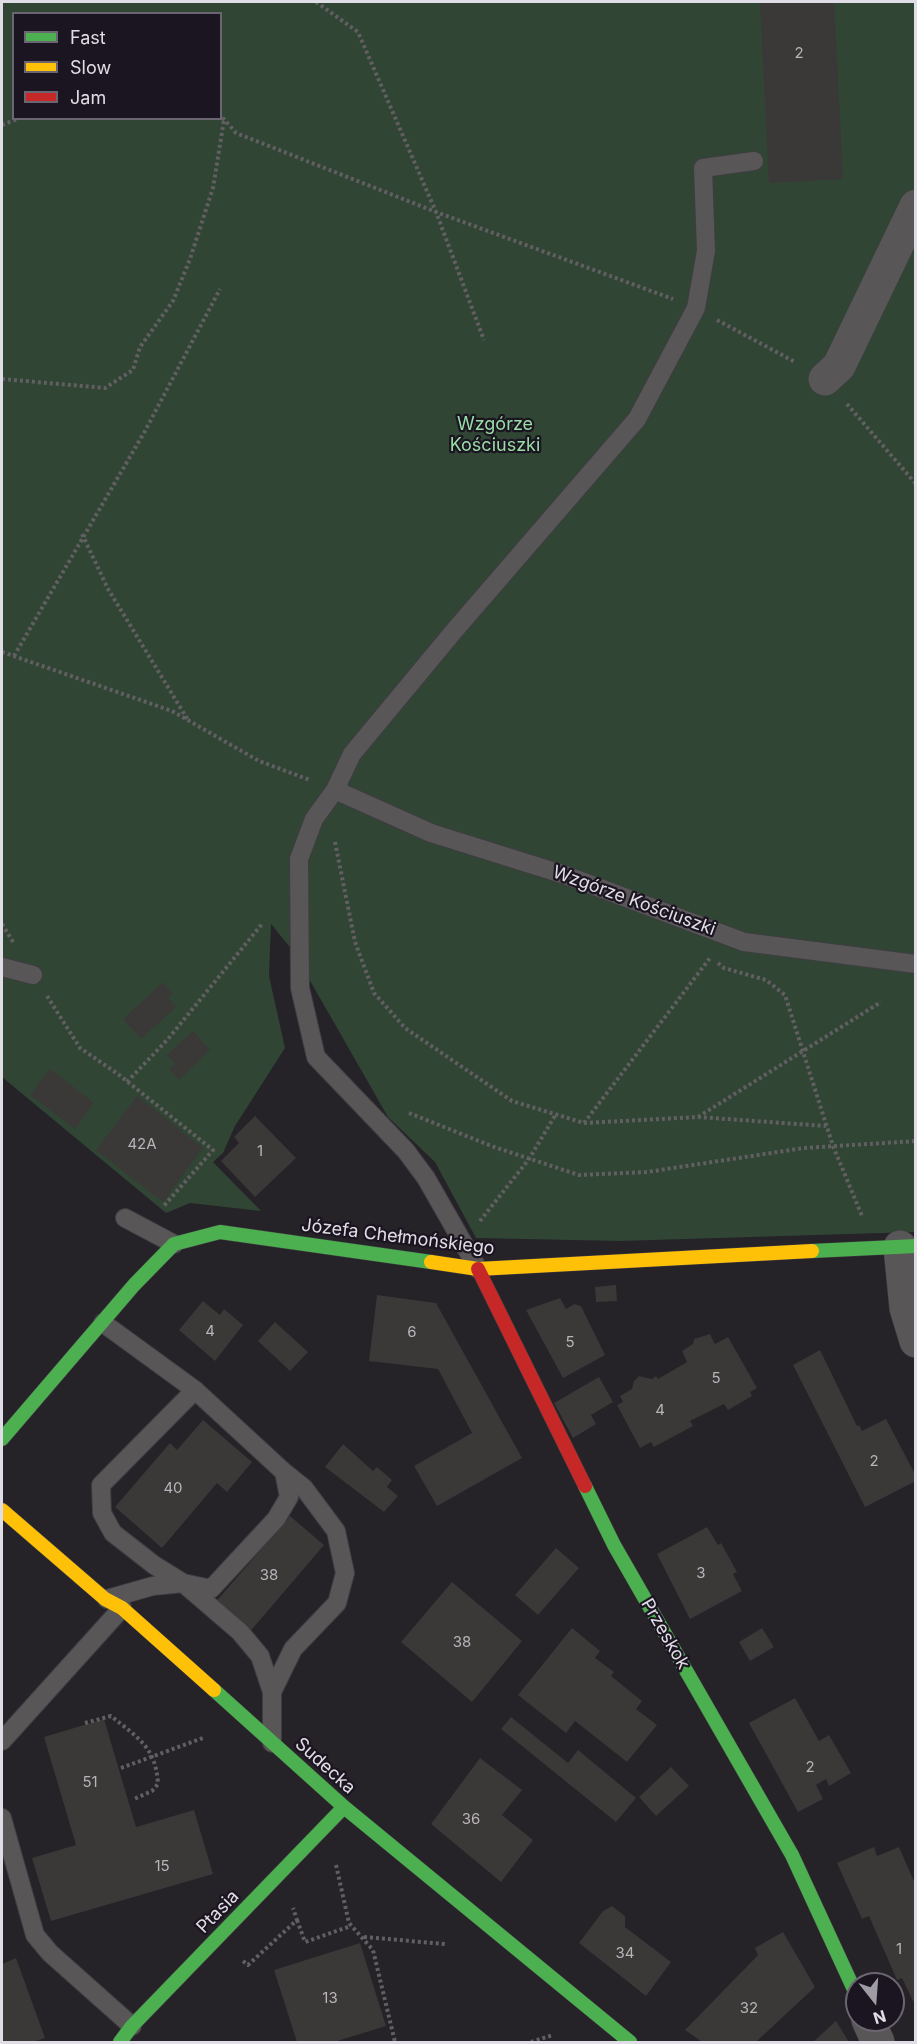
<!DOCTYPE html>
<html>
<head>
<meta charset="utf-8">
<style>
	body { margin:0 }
	#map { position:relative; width:917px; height:2044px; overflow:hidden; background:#252228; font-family:Inter,sans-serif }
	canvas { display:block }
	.frame { position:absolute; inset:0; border:3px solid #e1dde6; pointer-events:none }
	.legend { position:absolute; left:12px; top:12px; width:210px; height:108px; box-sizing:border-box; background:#1b1521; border:2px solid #6a6570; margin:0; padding:8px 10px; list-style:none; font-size:18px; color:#e1dde6 }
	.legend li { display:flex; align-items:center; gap:12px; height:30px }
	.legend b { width:30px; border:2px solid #6a6570 }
	.north { position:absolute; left:845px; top:1972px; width:60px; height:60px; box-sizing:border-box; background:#1b1521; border:2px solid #6a6570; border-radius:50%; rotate:163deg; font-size:16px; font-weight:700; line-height:24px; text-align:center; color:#e1dde6 }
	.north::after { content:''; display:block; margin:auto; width:21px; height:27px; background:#9f9ca4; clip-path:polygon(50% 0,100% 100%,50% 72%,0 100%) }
</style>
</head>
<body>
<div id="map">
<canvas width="917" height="2044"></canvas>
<div class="frame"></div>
<ul class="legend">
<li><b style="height:8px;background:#4caf50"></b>Fast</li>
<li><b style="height:8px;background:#ffc107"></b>Slow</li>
<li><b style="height:8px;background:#c62828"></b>Jam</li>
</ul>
<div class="north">N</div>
</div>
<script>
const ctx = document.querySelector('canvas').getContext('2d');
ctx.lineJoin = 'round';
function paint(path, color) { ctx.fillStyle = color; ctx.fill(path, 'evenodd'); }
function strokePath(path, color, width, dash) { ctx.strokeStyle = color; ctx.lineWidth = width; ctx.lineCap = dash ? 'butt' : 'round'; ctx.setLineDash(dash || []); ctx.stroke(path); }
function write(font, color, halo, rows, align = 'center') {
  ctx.font = font + ' Inter,sans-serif'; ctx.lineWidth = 4.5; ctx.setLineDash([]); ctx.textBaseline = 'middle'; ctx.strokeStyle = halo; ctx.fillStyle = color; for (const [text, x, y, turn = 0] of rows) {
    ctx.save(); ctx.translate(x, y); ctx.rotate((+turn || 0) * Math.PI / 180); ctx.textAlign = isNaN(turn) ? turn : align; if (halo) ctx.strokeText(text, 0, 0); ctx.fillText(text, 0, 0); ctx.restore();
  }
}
paint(new Path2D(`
	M 2,2 L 915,2 L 915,1232 L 620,1241 L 476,1238 L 435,1162 L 388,1117 L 293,951 L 271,924 L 269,976 L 285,1048 L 235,1126 L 223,1153 L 213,1162 L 261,1211 L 190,1203 L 166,1213 L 2,1077 ZM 14,14 L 220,14 L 220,118 L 14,118 Z`), '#304534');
paint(new Path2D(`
	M 760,2 L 834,2 L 843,179 L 769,183 Z
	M 163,982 L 173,994 L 168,998 L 176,1007 L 141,1039 L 123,1019 Z
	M 193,1031 L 210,1050 L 179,1080 L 169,1069 L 175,1064 L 167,1055 Z
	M 50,1069 L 94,1103 L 75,1129 L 30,1095 Z
	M 137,1096 L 203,1148 L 163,1202 L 96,1150 Z
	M 255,1116 L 296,1158 L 255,1197 L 221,1161 L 239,1143 L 234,1137 Z
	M 616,1285 L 617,1301 L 596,1302 L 595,1287 Z
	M 377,1295 L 436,1303 L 522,1458 L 437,1506 L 414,1466 L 472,1433 L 438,1369 L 369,1361 Z
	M 560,1298 L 566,1309 L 574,1304 L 581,1306 L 605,1355 L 563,1378 L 526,1310 Z
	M 203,1301 L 220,1315 L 224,1309 L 243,1325 L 215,1361 L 179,1330 Z
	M 275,1322 L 308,1352 L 290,1371 L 258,1341 Z
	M 710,1334 L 715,1344 L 728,1337 L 757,1388 L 750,1392 L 752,1396 L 728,1410 L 724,1404 L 690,1421 L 693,1426 L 654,1447 L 651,1442 L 640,1448 L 617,1405 L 623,1402 L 620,1396 L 632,1389 L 634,1381 L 639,1376 L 652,1379 L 656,1376 L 658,1379 L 687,1362 L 682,1351 L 693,1344 L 694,1339 Z
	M 820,1350 L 857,1426 L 859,1425 L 862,1431 L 886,1419 L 916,1476 L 916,1481 L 865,1507 L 793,1365 Z
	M 599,1377 L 613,1402 L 591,1415 L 596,1424 L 573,1438 L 554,1403 Z
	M 203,1420 L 252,1462 L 227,1492 L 217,1483 L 162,1548 L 115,1507 L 170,1443 L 177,1450 Z
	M 343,1444 L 373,1471 L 377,1467 L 392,1480 L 387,1487 L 398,1496 L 384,1512 L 325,1467 Z
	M 290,1516 L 324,1545 L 248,1634 L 213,1605 Z
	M 707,1527 L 718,1545 L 721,1543 L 737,1572 L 733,1574 L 742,1591 L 690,1619 L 657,1554 Z
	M 556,1548 L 579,1568 L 538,1615 L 515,1595 Z
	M 452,1582 L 522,1641 L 472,1702 L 401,1642 Z
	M 572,1628 L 600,1651 L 595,1658 L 614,1672 L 611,1676 L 642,1701 L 636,1709 L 657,1725 L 627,1762 L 575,1721 L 566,1733 L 518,1695 Z
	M 762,1628 L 774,1647 L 750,1661 L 739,1642 Z
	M 795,1698 L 819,1741 L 829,1735 L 851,1773 L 829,1786 L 826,1779 L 816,1785 L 823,1799 L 798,1812 L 749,1723 Z
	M 511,1717 L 568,1763 L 578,1750 L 636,1798 L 616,1822 L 501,1729 Z
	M 104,1719 L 136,1827 L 194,1810 L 213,1874 L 51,1921 L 32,1858 L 76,1845 L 44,1737 Z
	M 480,1758 L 522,1790 L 502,1815 L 533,1840 L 501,1882 L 431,1824 Z
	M 671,1767 L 689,1786 L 656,1816 L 639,1797 Z
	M 874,1847 L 877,1856 L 899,1847 L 916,1886 L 916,2007 L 902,1978 L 897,1980 L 869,1916 L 862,1919 L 837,1863 Z
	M 612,1906 L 625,1916 L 625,1927 L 671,1962 L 646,1996 L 579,1943 L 603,1911 Z
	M 783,1932 L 815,1987 L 756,2042 L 702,2042 L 685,2030 L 758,1955 L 755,1948 Z
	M 360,1943 L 386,2026 L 334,2042 L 297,2042 L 274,1970 Z
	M 16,1958 L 45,2038 L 32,2042 L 2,2042 L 2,1964 Z
	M 836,2021 L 849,2042 L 813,2042 Z`), '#3b3838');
const lane = new Path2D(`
	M 335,790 L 431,833 L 565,875 L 744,942 L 916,964
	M 2,967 L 33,975
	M 125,1218 L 174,1244
	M 478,1269 L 426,1178 L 406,1151 L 316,1057 L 300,988 L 299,859 L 314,819 L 335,790 L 352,754 L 454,631 L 637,419 L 696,308 L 706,251 L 703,168 L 754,161
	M 103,1323 L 195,1390 L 284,1472 L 289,1497 L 276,1519 L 211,1589 L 183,1583 L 153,1586 L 107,1599
	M 195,1390 L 101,1485 L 102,1513 L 113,1533 L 154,1565 L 183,1583 L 240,1632 L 260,1656 L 272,1692
	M 2,1741 L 122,1608
	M 272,1743 L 272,1692 L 293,1649 L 337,1603 L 345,1573 L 336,1531 L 304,1488 L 284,1472
	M 2,1818 L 35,1935 L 50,1953 L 132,2026`);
const street = new Path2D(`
	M 825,379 L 839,366 L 916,206
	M 900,1247 L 906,1308 L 916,1341
	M 868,2020 L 878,2042`);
const fast = new Path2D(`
	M 812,1251 L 916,1246
	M 2,1439 L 134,1285 L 174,1244 L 220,1232 L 431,1262
	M 585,1486 L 614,1545 L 792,1855 L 857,1996
	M 214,1690 L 344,1807 L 630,2042
	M 120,2042 L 132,2026 L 344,1807`);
const slow = new Path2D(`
	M 431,1262 L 478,1269 L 812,1251
	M 2,1510 L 105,1599 L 122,1608 L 214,1690`);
const jam = new Path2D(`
	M 478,1269 L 585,1486`);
strokePath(lane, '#3f3d42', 20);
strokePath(street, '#3f3d42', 34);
strokePath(fast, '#3f3d42', 15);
strokePath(slow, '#3f3d42', 15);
strokePath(jam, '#3f3d42', 15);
strokePath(new Path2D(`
	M 316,2 L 358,32 L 436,212 L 484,340
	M 216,118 L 224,119 L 236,133 L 436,212 L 673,299
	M 2,125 L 20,118
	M 717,320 L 795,362
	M 2,379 L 105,388 L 133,370 L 140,347 L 173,301 L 190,259 L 213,188 L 224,120
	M 847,404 L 916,484
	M 82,534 L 108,589 L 188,720
	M 2,652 L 172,711 L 259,761 L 310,780
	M 14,656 L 145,431 L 220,289
	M 335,842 L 355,942 L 374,993 L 405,1028 L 512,1101 L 584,1123 L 698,1117 L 826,1126
	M 2,924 L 13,942
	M 718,963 L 724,968 L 766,980 L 785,995 L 833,1146 L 862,1216
	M 47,996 L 80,1048 L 118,1074 L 213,1150 L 163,1207
	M 127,1082 L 168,1039 L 262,924
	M 409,1113 L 494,1147 L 579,1175 L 647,1172 L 804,1148 L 916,1141
	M 698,1117 L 881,1002
	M 584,1123 L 710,958
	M 480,1221 L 529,1159 L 556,1114
	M 85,1723 L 111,1716 C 138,1738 156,1747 158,1784 L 152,1791 L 134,1799
	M 121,1768 L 203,1738
	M 336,1865 L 349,1923 L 373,1950 L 395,2042
	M 297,1920 L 305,1942 L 351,1926
	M 364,1937 L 445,1944
	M 243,1961 L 248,1965 L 297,1920 L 293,1908
	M 531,2042 L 553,2035`), '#625f62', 4, [3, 3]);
strokePath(lane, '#595658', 18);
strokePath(street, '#595658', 33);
strokePath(fast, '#4caf50', 14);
strokePath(slow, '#ffc107', 14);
strokePath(jam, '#c62828', 14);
write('15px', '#b8b4ba', null, [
	["2",799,53],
	["42A",142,1144],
	["1",260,1151],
	["4",210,1331],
	["6",412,1332],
	["5",570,1342],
	["5",716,1378],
	["4",660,1410],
	["2",874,1461],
	["40",173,1488],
	["3",701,1573],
	["38",269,1575],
	["38",462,1642],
	["2",810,1767],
	["51",90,1782],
	["36",471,1819],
	["15",162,1866],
	["1",899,1949],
	["34",625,1953],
	["13",330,1998],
	["32",749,2008]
]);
write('18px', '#99dea6', '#1b1521', [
	["Wzgórze",495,425],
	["Kościuszki",495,446]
]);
write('18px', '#e1dde6', '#1b1521', [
	["Wzgórze Kościuszki",634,901,20],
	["Józefa Chełmońskiego",398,1237,7],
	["Przeskok",665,1634,60],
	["Sudecka",325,1766,42],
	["Ptasia",218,1912,-46]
]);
</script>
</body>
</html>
